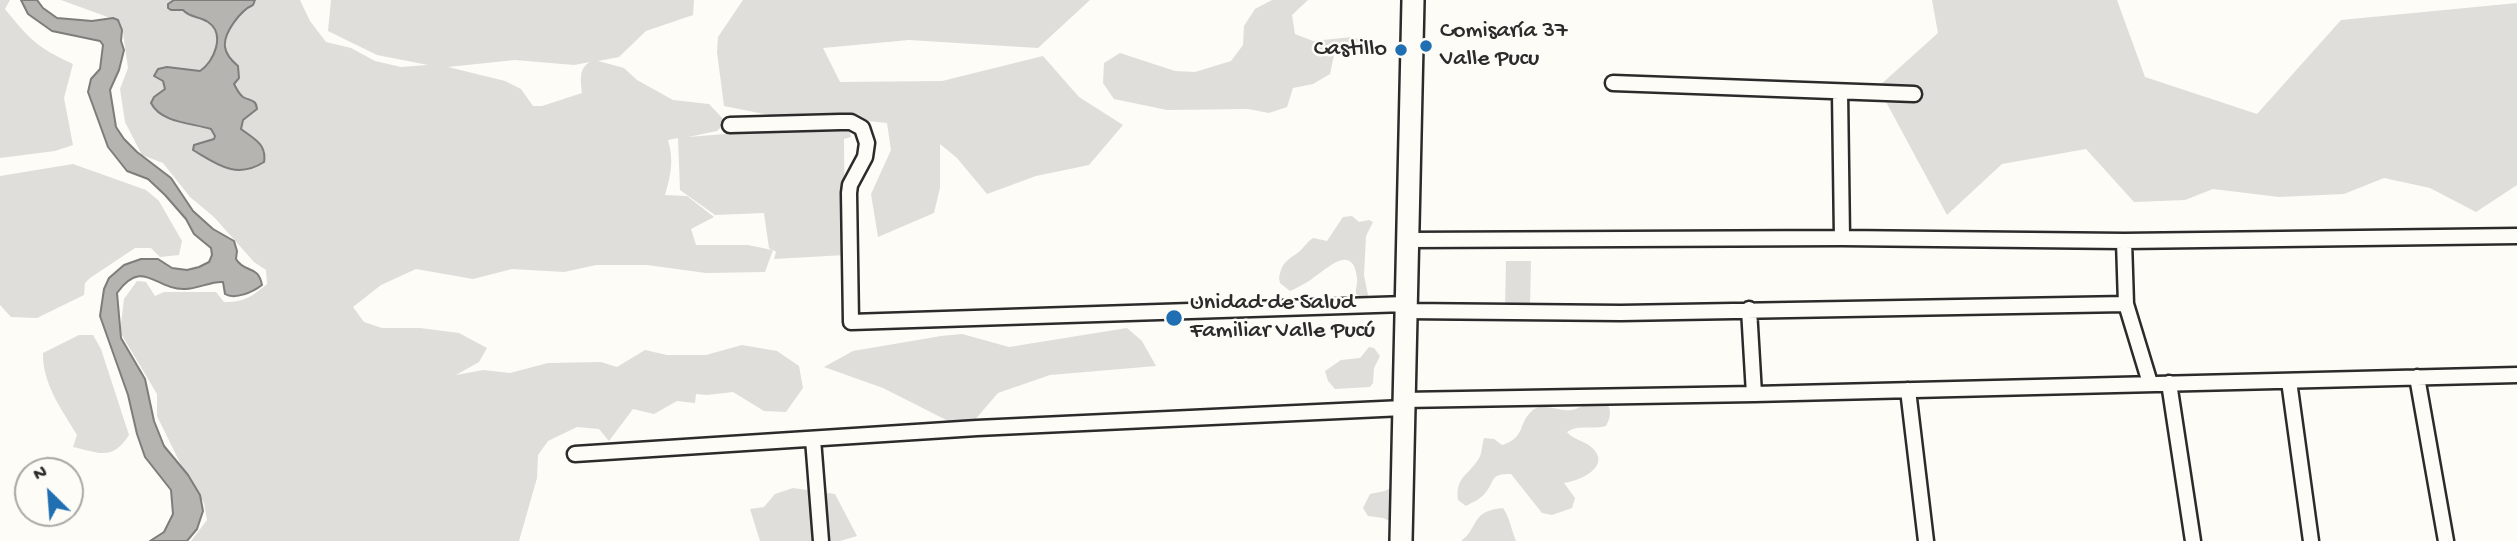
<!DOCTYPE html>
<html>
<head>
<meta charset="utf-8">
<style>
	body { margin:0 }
	#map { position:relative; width:2517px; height:541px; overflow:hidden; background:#fdfcf7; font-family:"Gochi Hand",sans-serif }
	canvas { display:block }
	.north { position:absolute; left:14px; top:457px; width:70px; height:70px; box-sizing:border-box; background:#fdfcf7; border:2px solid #a9a8a5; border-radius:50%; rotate:335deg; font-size:19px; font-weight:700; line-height:28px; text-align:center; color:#2b2b2b }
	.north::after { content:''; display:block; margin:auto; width:24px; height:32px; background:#1f6fb2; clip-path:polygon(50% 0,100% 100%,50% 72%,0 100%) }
</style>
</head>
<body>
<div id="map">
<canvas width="2517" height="541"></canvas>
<div class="north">N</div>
</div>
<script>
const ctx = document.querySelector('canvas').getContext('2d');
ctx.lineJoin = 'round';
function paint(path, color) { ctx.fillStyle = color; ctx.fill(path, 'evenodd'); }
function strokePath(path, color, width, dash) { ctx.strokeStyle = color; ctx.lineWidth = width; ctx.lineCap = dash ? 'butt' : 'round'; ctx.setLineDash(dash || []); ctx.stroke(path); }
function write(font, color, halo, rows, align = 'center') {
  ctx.font = font + ' "Gochi Hand",sans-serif'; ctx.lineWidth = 5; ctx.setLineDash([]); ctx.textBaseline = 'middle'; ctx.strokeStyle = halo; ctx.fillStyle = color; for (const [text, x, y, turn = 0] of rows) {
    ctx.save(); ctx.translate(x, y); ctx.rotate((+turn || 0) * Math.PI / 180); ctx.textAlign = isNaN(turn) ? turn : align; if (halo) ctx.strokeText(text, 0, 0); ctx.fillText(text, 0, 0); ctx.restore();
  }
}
paint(new Path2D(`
	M 0,0 L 10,0 L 5,9 C 29,39 38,48 73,64 L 64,98 L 73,145 L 55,151 L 0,158 Z
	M 61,0 L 300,0 L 310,21 L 326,42 L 351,48 L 375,61 L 401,67 L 428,65 L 377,55 L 328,31 L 331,0 L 694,0 L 693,15 L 646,31 L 619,57 L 598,61 L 624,68 L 637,80 L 673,100 L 709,104 L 726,122 L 717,131 L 688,137 L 848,124 L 851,137 L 844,139 L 845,255 L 774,259 L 776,252 L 773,250 L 765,272 L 706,273 L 647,265 L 596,265 L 564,272 L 512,269 L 473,279 L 416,269 L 381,285 L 353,307 L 364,322 L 382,328 L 420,328 L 459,333 L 487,348 L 479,362 L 456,375 L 483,370 L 510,373 L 548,363 L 601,362 L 617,367 L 645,350 L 667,355 L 706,355 L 742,345 L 777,351 L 799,366 L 803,388 L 786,412 L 764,411 L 733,392 L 707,395 L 696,394 L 695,403 L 677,401 L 654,414 L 633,409 L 609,441 L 599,429 L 577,427 L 548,441 L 538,455 L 537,478 L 519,541 L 191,541 L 207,520 L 204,503 L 183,469 L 157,416 L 157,394 L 120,332 L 124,299 L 137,281 L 146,282 L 155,296 L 164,292 L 216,292 L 224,302 C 243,303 253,296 267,284 L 266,270 L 254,262 L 214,217 L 190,197 L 163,163 L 142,155 L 125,122 L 120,89 L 128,68 L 123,33 L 113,19 ZM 515,60 L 574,65 L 590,62 C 578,69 581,81 582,93 L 542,106 L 533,106 L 521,89 L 505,81 L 448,67 ZM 678,138 L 680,190 L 715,215 L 764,213 L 769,248 L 772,250 L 748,245 L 696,245 L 691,229 L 714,217 L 687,196 L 665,195 C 671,175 674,160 668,140 Z
	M 743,0 L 1090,0 L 1038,48 L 909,40 L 823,48 L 840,82 L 942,81 L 1043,56 L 1079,97 L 1123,125 L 1089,165 L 1036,176 L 987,194 L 957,158 L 940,144 L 940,188 L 934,213 L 878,237 L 871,194 L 891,150 L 887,123 L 829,117 L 779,117 L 724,106 L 717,52 L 718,37 Z
	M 1272,0 L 1308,0 L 1292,15 L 1295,34 L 1313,41 L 1352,37 L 1371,43 L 1355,55 L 1334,55 L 1330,74 L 1313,84 L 1293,88 L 1287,107 L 1269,113 L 1248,109 L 1167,110 L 1114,99 L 1103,83 L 1104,63 L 1120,53 L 1175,71 L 1195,72 L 1231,61 L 1243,45 L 1244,26 L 1255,9 Z
	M 1932,0 L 2117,0 L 2145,77 L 2257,114 L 2341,20 L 2517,3 L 2517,185 L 2476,212 L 2430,188 L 2384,178 L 2344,194 L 2279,197 L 2213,189 L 2185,200 L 2134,202 L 2086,149 L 2002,164 L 1947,215 L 1878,87 L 1938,33 Z
	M 73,164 L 146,190 L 159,201 L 182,241 L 179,255 L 160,257 L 151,248 L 135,248 L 90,278 L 85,283 L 84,295 L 37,318 L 11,317 L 0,305 L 0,176 Z
	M 1352,216 L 1359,222 L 1369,220 L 1373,222 L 1366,236 L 1364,275 L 1368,295 L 1364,299 L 1356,294 C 1355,288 1358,284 1357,278 C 1353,242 1327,269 1313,278 C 1310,281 1293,290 1290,291 L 1280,283 L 1279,278 C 1282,260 1289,260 1300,251 C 1305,246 1307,242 1313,238 L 1327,241 L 1343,217 Z
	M 1506,261 L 1531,261 L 1530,306 L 1505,306 Z
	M 1127,328 L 1142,341 L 1156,366 L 1050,375 L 998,393 L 966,430 L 883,388 L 824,367 L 853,351 L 941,336 L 962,334 L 1009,347 Z
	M 79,335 L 93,335 L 101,349 L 129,435 C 112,461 100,453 73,447 L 77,435 C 62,410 42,383 43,353 Z
	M 1369,347 L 1374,348 L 1380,356 L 1374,368 L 1373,383 L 1370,387 L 1335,389 L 1328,381 L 1325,371 L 1341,360 L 1360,358 Z
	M 1595,398 L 1605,399 C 1611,409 1612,415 1606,426 C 1592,430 1579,424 1567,432 C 1574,440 1582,440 1590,446 C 1614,465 1581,481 1564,483 L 1575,498 L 1572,508 L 1552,515 L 1542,513 L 1511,474 C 1490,474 1496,479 1486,492 C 1481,499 1473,502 1466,506 L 1458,500 C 1455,478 1467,476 1478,460 C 1482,455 1482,445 1484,438 L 1494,439 L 1502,445 C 1527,437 1517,423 1533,410 C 1543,402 1559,412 1571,410 C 1579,409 1588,403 1595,398 Z
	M 1394,486 L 1392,522 L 1383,518 L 1368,516 L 1363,508 L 1370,494 L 1385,491 Z
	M 793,488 L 835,494 L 857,536 L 840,541 L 760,541 L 750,509 L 764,507 L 775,494 Z
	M 1503,508 C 1510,518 1511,529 1516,541 L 1461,541 C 1479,528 1470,511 1503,508 Z`), '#dfdeda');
const water = new Path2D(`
	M 21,0 L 37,0 L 43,8 L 57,18 L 92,21 L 113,18 L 118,20 L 122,30 L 121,41 L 124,50 L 119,70 L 110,90 L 116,127 L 124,139 L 137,152 L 171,178 L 193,211 L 213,229 L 234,241 L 237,251 L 236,259 C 245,274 258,264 262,285 C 253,292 235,300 225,294 L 223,282 C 211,281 198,289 185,289 C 155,290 143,257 117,293 L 121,338 L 145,379 L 154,421 L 164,446 L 188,475 L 200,495 L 203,511 L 197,529 L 187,541 L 150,541 L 164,532 L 173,514 L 171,490 L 145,457 L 137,434 L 128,395 L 100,316 L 104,289 L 109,278 L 124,265 L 141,259 L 158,259 L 172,268 L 187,270 L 199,267 L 209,262 L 212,255 L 211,248 L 194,234 L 186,219 L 165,195 L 148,179 L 127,171 L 108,147 L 88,92 L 91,79 L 100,69 L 103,45 L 100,41 L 52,31 L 28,14 Z
	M 174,0 L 255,0 L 253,5 C 241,10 223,33 225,47 C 226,55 232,61 238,66 L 239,78 L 234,84 C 236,88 239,94 243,97 C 250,101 256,99 257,109 L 243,120 L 241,129 C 254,139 267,144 264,162 C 236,180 217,164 193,150 L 194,145 L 214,139 L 215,136 L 211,129 C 192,123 161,123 151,103 L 154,97 L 165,89 L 163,81 L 154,76 L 158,69 L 167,67 L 200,71 C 214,62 226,34 208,22 C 199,16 190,18 183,10 L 171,10 L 168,8 L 168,4 Z`);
paint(water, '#b5b4b1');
strokePath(water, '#7e7d7b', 2);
const street = new Path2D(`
	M 1613,83 L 1914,94
	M 1840,92 L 1842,238
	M 730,125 L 840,122 L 851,122 L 862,128 L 867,143 L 865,157 L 850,185 L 849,193 L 851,322 L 1406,304
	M 1408,240 L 1842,238 L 2124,241 L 2517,236
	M 2124,241 L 2126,304 L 2150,383
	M 1749,309 L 1754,394
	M 1405,311 L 1621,313 L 2126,304
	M 2417,377 L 2446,541
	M 2289,381 L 2311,541
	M 2169,383 L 2193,541
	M 1908,390 L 1926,541
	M 1403,400 L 1754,394 L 2517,375
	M 813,439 L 821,541
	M 575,454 L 977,428 L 1403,408`);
const secondary = new Path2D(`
	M 1401,541 L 1413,0`);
strokePath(street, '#2b2b2b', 19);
strokePath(secondary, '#2b2b2b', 26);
strokePath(street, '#fdfcf7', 14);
strokePath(secondary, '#fdfcf7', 21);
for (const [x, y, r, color] of [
	[1426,46,7,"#1f6fb2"],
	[1401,50,7,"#1f6fb2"],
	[1174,318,9,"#1f6fb2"]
]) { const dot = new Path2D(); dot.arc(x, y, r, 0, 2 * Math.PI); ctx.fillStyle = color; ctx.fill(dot); strokePath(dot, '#fdfcf7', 2.5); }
write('24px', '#2b2b2b', '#fdfcf7', [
	["Comisaría 37",1440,32],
	["Valle Pucu",1440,60],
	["Castillo",1387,50,"right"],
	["Unidad de Salud",1190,304],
	["Familiar Valle Pucú",1190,332]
], 'left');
</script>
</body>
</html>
